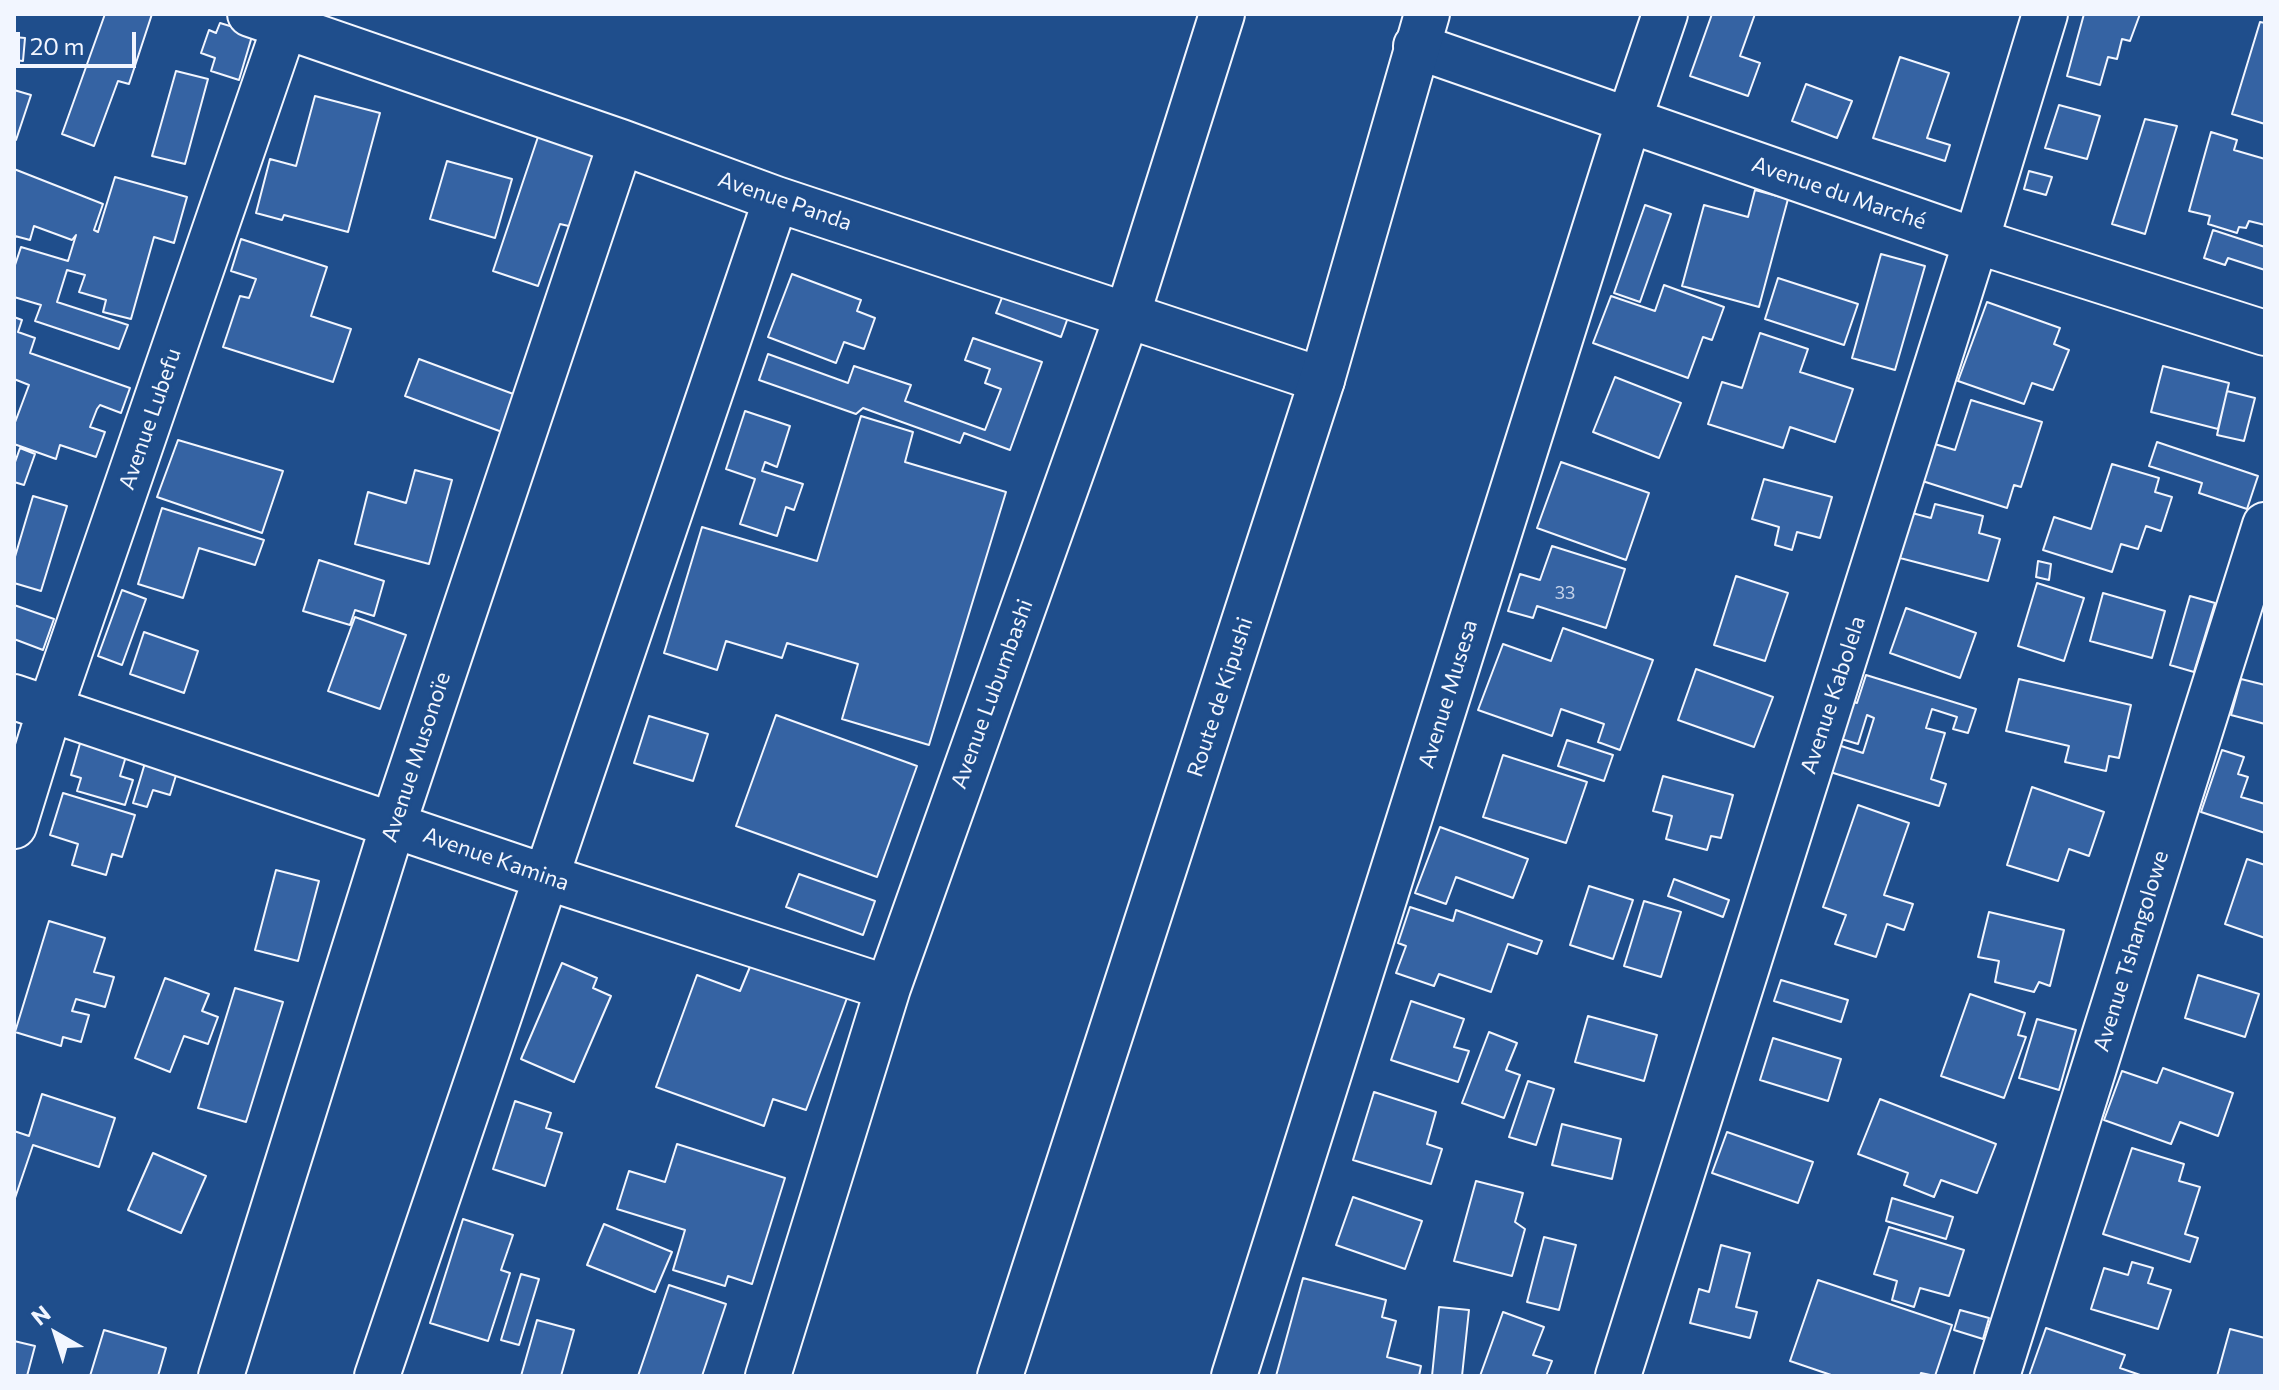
<!DOCTYPE html>
<html>
<head>
<meta charset="utf-8">
<style>
	body { margin:0 }
	#map { position:relative; width:2279px; height:1390px; overflow:hidden; background:#1f4e8c; font-family:Commissioner,sans-serif }
	canvas { display:block }
	.frame { position:absolute; inset:0; border:16px solid #f2f6ff; pointer-events:none }
	.north { position:absolute; left:16px; top:1294px; width:80px; height:80px; -webkit-text-stroke:6px #1f4e8c; paint-order:stroke; rotate:321deg; font-size:22px; font-weight:700; line-height:32px; text-align:center; color:#f2f6ff }
	.north::after { content:''; display:block; margin:auto; width:28px; height:36px; background:#f2f6ff; clip-path:polygon(50% 0,100% 100%,50% 72%,0 100%) }
	.scale { position:absolute; left:16px; top:32px; width:120px; height:36px; box-sizing:border-box; border:4px solid #f2f6ff; border-top:0; padding-left:10px; font-size:24px; line-height:28px; white-space:nowrap; color:#f2f6ff; -webkit-text-stroke:6px #1f4e8c; paint-order:stroke }
</style>
</head>
<body>
<div id="map">
<canvas width="2279" height="1390"></canvas>
<div class="frame"></div>
<div class="north">N</div>
<div class="scale">20 m</div>
</div>
<script>
const ctx = document.querySelector('canvas').getContext('2d');
ctx.lineJoin = 'round';
function paint(path, color) { ctx.fillStyle = color; ctx.fill(path, 'evenodd'); }
function strokePath(path, color, width, dash) { ctx.strokeStyle = color; ctx.lineWidth = width; ctx.lineCap = dash ? 'butt' : 'round'; ctx.setLineDash(dash || []); ctx.stroke(path); }
function write(font, color, halo, rows, align = 'center') {
  ctx.font = font + ' Commissioner,sans-serif'; ctx.lineWidth = 6; ctx.setLineDash([]); ctx.textBaseline = 'middle'; ctx.strokeStyle = halo; ctx.fillStyle = color; for (const [text, x, y, turn = 0] of rows) {
    ctx.save(); ctx.translate(x, y); ctx.rotate((+turn || 0) * Math.PI / 180); ctx.textAlign = isNaN(turn) ? turn : align; if (halo) ctx.strokeText(text, 0, 0); ctx.fillText(text, 0, 0); ctx.restore();
  }
}
const building = new Path2D(`
	M 105,14 L 152,14 L 129,84 L 118,81 L 94,146 L 62,134 Z
	M 1712,14 L 1755,14 L 1740,56 L 1760,63 L 1748,96 L 1690,76 Z
	M 2084,14 L 2140,14 L 2130,41 L 2122,39 L 2117,59 L 2108,57 L 2100,85 L 2067,76 Z
	M 2260,22 L 2265,23 L 2265,124 L 2232,114 Z
	M 220,23 L 253,33 L 239,80 L 211,71 L 215,58 L 201,53 L 209,30 L 216,33 Z
	M 14,37 L 25,38 L 23,61 L 14,60 Z
	M 1900,57 L 1949,73 L 1927,138 L 1950,145 L 1945,161 L 1873,138 Z
	M 176,71 L 208,79 L 185,164 L 152,156 Z
	M 1806,84 L 1852,101 L 1837,138 L 1792,121 Z
	M 14,90 L 31,95 L 16,140 L 14,140 Z
	M 315,96 L 380,113 L 348,232 L 284,215 L 282,220 L 256,213 L 270,159 L 296,166 Z
	M 2059,105 L 2100,116 L 2087,159 L 2045,148 Z
	M 2145,119 L 2177,126 L 2145,234 L 2112,224 Z
	M 542,125 L 601,145 L 573,227 L 560,224 L 538,286 L 493,271 Z
	M 2211,132 L 2237,140 L 2234,150 L 2265,159 L 2265,225 L 2249,221 L 2246,228 L 2239,227 L 2237,233 L 2208,224 L 2210,216 L 2189,211 Z
	M 447,161 L 512,179 L 495,238 L 430,219 Z
	M 14,169 L 103,204 L 94,230 L 98,232 L 115,177 L 187,197 L 174,243 L 154,237 L 131,319 L 103,312 L 106,300 L 79,292 L 85,275 L 67,270 L 57,302 L 128,325 L 119,349 L 35,321 L 41,305 L 14,297 L 14,268 L 21,247 L 68,261 L 76,235 L 72,240 L 34,226 L 30,240 L 15,236 L 14,240 Z
	M 2029,171 L 2052,177 L 2046,195 L 2024,189 Z
	M 1755,190 L 1788,199 L 1759,307 L 1682,286 L 1704,205 L 1748,217 Z
	M 1645,205 L 1671,214 L 1640,302 L 1614,293 Z
	M 2213,230 L 2265,247 L 2265,270 L 2228,258 L 2225,265 L 2204,258 Z
	M 241,239 L 327,267 L 311,316 L 351,329 L 333,382 L 223,347 L 240,296 L 249,298 L 256,279 L 231,271 Z
	M 1881,254 L 1925,266 L 1895,370 L 1852,358 Z
	M 792,274 L 861,300 L 857,311 L 875,318 L 864,349 L 844,342 L 836,363 L 768,337 Z
	M 1778,278 L 1858,304 L 1844,345 L 1765,319 Z
	M 1007,285 L 1071,309 L 1061,337 L 996,313 Z
	M 1664,285 L 1724,307 L 1712,340 L 1703,337 L 1688,378 L 1593,343 L 1611,296 L 1655,311 Z
	M 1987,302 L 2060,328 L 2054,344 L 2069,350 L 2053,390 L 2032,383 L 2024,404 L 1958,381 Z
	M 14,317 L 22,320 L 18,332 L 35,338 L 30,353 L 130,388 L 121,413 L 100,405 L 97,409 L 90,427 L 105,432 L 96,457 L 60,445 L 56,459 L 14,444 L 14,425 L 29,385 L 14,379 Z
	M 1760,333 L 1808,349 L 1800,372 L 1853,389 L 1835,442 L 1790,427 L 1783,448 L 1708,424 L 1722,382 L 1742,388 Z
	M 973,338 L 1042,362 L 1010,450 L 964,433 L 960,443 L 863,408 L 856,414 L 759,380 L 768,354 L 848,383 L 854,366 L 911,385 L 905,401 L 985,430 L 1001,389 L 985,383 L 990,369 L 965,360 Z
	M 419,359 L 516,395 L 502,432 L 405,396 Z
	M 2163,366 L 2229,383 L 2218,429 L 2151,412 Z
	M 1615,377 L 1681,403 L 1659,458 L 1593,432 Z
	M 2227,391 L 2255,398 L 2244,441 L 2217,435 Z
	M 1971,400 L 2042,422 L 2021,487 L 2014,485 L 2007,508 L 1916,479 L 1928,442 L 1955,450 Z
	M 745,411 L 790,426 L 777,467 L 765,462 L 762,471 L 803,484 L 794,510 L 786,507 L 777,536 L 740,524 L 755,479 L 726,469 Z
	M 861,416 L 913,432 L 905,462 L 1006,492 L 929,745 L 842,719 L 858,664 L 787,643 L 782,658 L 726,641 L 717,670 L 664,653 L 702,527 L 817,561 Z
	M 178,440 L 283,471 L 262,533 L 157,497 Z
	M 2157,442 L 2258,476 L 2247,509 L 2199,493 L 2202,483 L 2149,466 Z
	M 20,448 L 35,454 L 24,485 L 14,482 L 14,465 Z
	M 1561,462 L 1649,493 L 1626,560 L 1537,528 Z
	M 2112,464 L 2159,478 L 2155,492 L 2172,497 L 2161,531 L 2146,526 L 2138,549 L 2121,544 L 2112,572 L 2043,550 L 2054,517 L 2091,529 Z
	M 415,470 L 452,480 L 429,564 L 355,544 L 368,492 L 406,503 Z
	M 1764,479 L 1832,497 L 1820,538 L 1797,532 L 1792,550 L 1775,545 L 1779,527 L 1752,519 Z
	M 33,496 L 67,506 L 41,591 L 14,583 L 14,560 Z
	M 1935,504 L 1983,516 L 1979,533 L 2000,539 L 1988,581 L 1900,558 L 1912,513 L 1931,518 Z
	M 162,508 L 264,540 L 255,565 L 199,548 L 183,598 L 138,584 Z
	M 1552,546 L 1625,569 L 1606,628 L 1537,606 L 1533,618 L 1508,611 L 1520,574 L 1540,580 Z
	M 319,560 L 384,581 L 374,616 L 355,610 L 350,625 L 303,611 Z
	M 2038,561 L 2051,564 L 2049,580 L 2036,577 Z
	M 1736,576 L 1788,593 L 1765,661 L 1714,645 Z
	M 2037,583 L 2084,598 L 2064,661 L 2018,646 Z
	M 122,590 L 146,599 L 122,665 L 98,656 Z
	M 2103,593 L 2165,611 L 2152,658 L 2090,641 Z
	M 2190,596 L 2215,603 L 2194,672 L 2170,665 Z
	M 14,605 L 54,619 L 43,650 L 14,639 Z
	M 1906,608 L 1976,633 L 1960,678 L 1890,653 Z
	M 355,617 L 406,635 L 380,709 L 328,691 Z
	M 1563,628 L 1653,660 L 1620,750 L 1598,742 L 1604,724 L 1561,709 L 1552,736 L 1478,710 L 1503,644 L 1551,661 Z
	M 144,632 L 198,651 L 184,693 L 130,674 Z
	M 1696,669 L 1773,697 L 1754,747 L 1678,720 Z
	M 1866,675 L 1976,709 L 1968,733 L 1953,729 L 1957,717 L 1932,709 L 1926,728 L 1945,733 L 1931,779 L 1946,784 L 1939,806 L 1827,771 L 1835,744 L 1863,753 L 1874,718 L 1867,715 L 1858,744 L 1831,736 L 1842,699 L 1857,703 Z
	M 2019,679 L 2131,705 L 2119,758 L 2109,756 L 2106,771 L 2065,762 L 2069,746 L 2006,731 Z
	M 2241,679 L 2265,685 L 2265,724 L 2231,715 Z
	M 776,715 L 917,766 L 877,877 L 736,826 Z
	M 649,716 L 708,734 L 693,781 L 634,763 Z
	M 81,740 L 127,753 L 120,776 L 133,780 L 125,805 L 77,791 L 81,778 L 71,775 Z
	M 1567,740 L 1613,755 L 1604,781 L 1558,766 Z
	M 2222,750 L 2244,757 L 2238,774 L 2248,777 L 2241,797 L 2265,804 L 2265,833 L 2201,812 Z
	M 1503,755 L 1587,782 L 1566,843 L 1483,817 Z
	M 145,763 L 177,772 L 170,795 L 153,790 L 147,807 L 133,803 Z
	M 1663,776 L 1733,795 L 1721,838 L 1711,836 L 1707,850 L 1666,839 L 1672,816 L 1653,811 Z
	M 2032,787 L 2104,812 L 2089,856 L 2069,849 L 2058,881 L 2007,865 Z
	M 63,793 L 135,815 L 122,857 L 112,854 L 106,875 L 72,865 L 78,844 L 50,835 Z
	M 1858,805 L 1909,823 L 1884,895 L 1913,904 L 1904,930 L 1887,924 L 1876,957 L 1835,944 L 1846,915 L 1823,907 Z
	M 1440,827 L 1528,859 L 1513,898 L 1456,877 L 1446,904 L 1415,893 Z
	M 2247,859 L 2265,865 L 2265,938 L 2225,924 Z
	M 276,870 L 319,881 L 298,961 L 255,950 Z
	M 799,874 L 875,901 L 863,935 L 786,907 Z
	M 1674,879 L 1729,900 L 1723,917 L 1668,896 Z
	M 1589,886 L 1633,900 L 1613,959 L 1570,945 Z
	M 1644,901 L 1681,912 L 1661,977 L 1624,966 Z
	M 1410,907 L 1453,921 L 1456,910 L 1542,941 L 1537,954 L 1508,944 L 1491,992 L 1439,974 L 1434,986 L 1396,973 L 1406,946 L 1398,943 Z
	M 1989,912 L 2064,930 L 2050,986 L 2039,982 L 2034,992 L 1995,982 L 1999,961 L 1978,957 Z
	M 49,921 L 105,938 L 94,972 L 114,977 L 105,1007 L 76,999 L 72,1011 L 89,1015 L 81,1042 L 63,1037 L 61,1046 L 15,1032 Z
	M 752,962 L 847,998 L 806,1110 L 773,1099 L 764,1126 L 656,1087 L 697,975 L 740,991 Z
	M 562,963 L 597,978 L 593,988 L 611,996 L 574,1082 L 521,1059 Z
	M 2198,975 L 2259,994 L 2245,1037 L 2185,1018 Z
	M 165,978 L 209,994 L 202,1011 L 218,1017 L 208,1044 L 184,1036 L 170,1072 L 135,1058 Z
	M 1781,980 L 1848,1000 L 1841,1022 L 1774,1001 Z
	M 235,988 L 283,1002 L 246,1122 L 198,1108 Z
	M 1970,994 L 2025,1013 L 2018,1035 L 2026,1037 L 2004,1098 L 1941,1076 Z
	M 1411,1001 L 1464,1019 L 1454,1047 L 1469,1051 L 1458,1082 L 1391,1060 Z
	M 1588,1016 L 1657,1035 L 1644,1081 L 1575,1062 Z
	M 2037,1019 L 2076,1030 L 2059,1090 L 2019,1078 Z
	M 1489,1032 L 1517,1043 L 1506,1070 L 1520,1075 L 1504,1118 L 1462,1103 Z
	M 1773,1038 L 1841,1059 L 1828,1101 L 1760,1080 Z
	M 2163,1068 L 2233,1093 L 2218,1136 L 2180,1122 L 2171,1144 L 2104,1120 L 2122,1071 L 2157,1083 Z
	M 1528,1081 L 1554,1089 L 1536,1145 L 1509,1137 Z
	M 1374,1092 L 1436,1112 L 1427,1144 L 1442,1149 L 1431,1184 L 1353,1160 Z
	M 42,1094 L 115,1118 L 99,1167 L 33,1145 L 14,1201 L 14,1131 L 29,1136 Z
	M 1880,1099 L 1996,1144 L 1977,1193 L 1941,1180 L 1934,1197 L 1904,1185 L 1908,1173 L 1858,1154 Z
	M 515,1101 L 551,1113 L 546,1128 L 562,1133 L 545,1186 L 493,1169 Z
	M 1562,1124 L 1621,1139 L 1612,1179 L 1552,1165 Z
	M 1727,1132 L 1813,1162 L 1798,1203 L 1712,1173 Z
	M 677,1144 L 785,1178 L 752,1284 L 728,1276 L 725,1286 L 673,1270 L 685,1230 L 617,1209 L 629,1171 L 665,1182 Z
	M 2132,1148 L 2184,1164 L 2179,1181 L 2200,1187 L 2185,1234 L 2198,1238 L 2190,1262 L 2103,1234 Z
	M 153,1153 L 206,1176 L 181,1233 L 128,1210 Z
	M 1476,1181 L 1523,1193 L 1515,1222 L 1525,1229 L 1512,1276 L 1454,1261 Z
	M 1353,1197 L 1422,1221 L 1405,1269 L 1336,1245 Z
	M 1892,1198 L 1953,1217 L 1946,1239 L 1886,1221 Z
	M 463,1219 L 513,1235 L 501,1270 L 510,1273 L 488,1341 L 430,1323 Z
	M 604,1224 L 672,1252 L 655,1292 L 587,1265 Z
	M 1889,1227 L 1964,1250 L 1949,1296 L 1920,1288 L 1914,1307 L 1892,1300 L 1897,1281 L 1874,1274 Z
	M 1544,1237 L 1576,1245 L 1559,1310 L 1527,1302 Z
	M 1721,1245 L 1750,1253 L 1736,1307 L 1757,1312 L 1750,1338 L 1690,1323 L 1699,1289 L 1709,1292 Z
	M 2132,1262 L 2153,1268 L 2148,1283 L 2171,1290 L 2158,1329 L 2091,1309 L 2104,1268 L 2128,1275 Z
	M 521,1274 L 539,1279 L 519,1345 L 501,1340 Z
	M 1303,1278 L 1386,1300 L 1382,1317 L 1396,1321 L 1387,1357 L 1421,1366 L 1419,1376 L 1276,1376 Z
	M 1818,1280 L 1952,1325 L 1935,1376 L 1921,1373 L 1920,1376 L 1834,1376 L 1790,1361 Z
	M 669,1285 L 726,1304 L 702,1376 L 638,1376 Z
	M 1439,1307 L 1469,1310 L 1462,1376 L 1432,1376 Z
	M 1960,1310 L 1989,1318 L 1983,1339 L 1954,1330 Z
	M 1503,1312 L 1544,1327 L 1533,1355 L 1552,1361 L 1546,1376 L 1480,1376 Z
	M 537,1320 L 574,1330 L 561,1376 L 521,1376 Z
	M 2046,1328 L 2125,1355 L 2120,1368 L 2143,1376 L 2029,1376 Z
	M 2230,1329 L 2265,1338 L 2265,1376 L 2217,1376 Z
	M 104,1330 L 166,1348 L 158,1376 L 90,1376 Z
	M 14,1341 L 35,1346 L 27,1376 L 14,1376 Z`);
paint(building, '#3563a3');
strokePath(building, '#f2f6ff', 2);
const minor = new Path2D(`
	M 250,14 L 621,142 L 776,199 L 1322,380
	M 1416,46 L 1976,241 L 2265,333
	M 14,697 L 546,877 L 888,988
	M 14,826 L 50,709 L 289,14
	M 221,1376 L 393,825 L 621,142
	M 377,1376 L 776,199
	M 768,1376 L 888,988 L 1127,316 L 1222,14
	M 1234,1376 L 1629,120 L 1665,14
	M 1618,1376 L 1976,241 L 2045,14
	M 1997,1376 L 2265,525`);
const highway = new Path2D(`
	M 1000,1376 L 1322,380 L 1427,14`);
strokePath(minor, '#f2f6ff', 48);
strokePath(highway, '#f2f6ff', 48);
strokePath(minor, '#1f4e8c', 44);
strokePath(highway, '#1f4e8c', 44);
write('18px', '#c3d1e8', null, [
	["33",1565,593]
]);
write('22px', '#f2f6ff', '#1f4e8c', [
	["Avenue du Marché",1839,193,19],
	["Avenue Panda",785,201,19],
	["Avenue Lubefu",150,419,-71],
	["Avenue Lubumbashi",992,694,-70],
	["Avenue Musesa",1448,694,-73],
	["Avenue Kabolela",1833,695,-72],
	["Route de Kipushi",1220,697,-72],
	["Avenue Musonoïe",416,757,-72],
	["Avenue Kamina",496,859,19],
	["Avenue Tshangolowe",2131,951,-73]
]);
</script>
</body>
</html>
